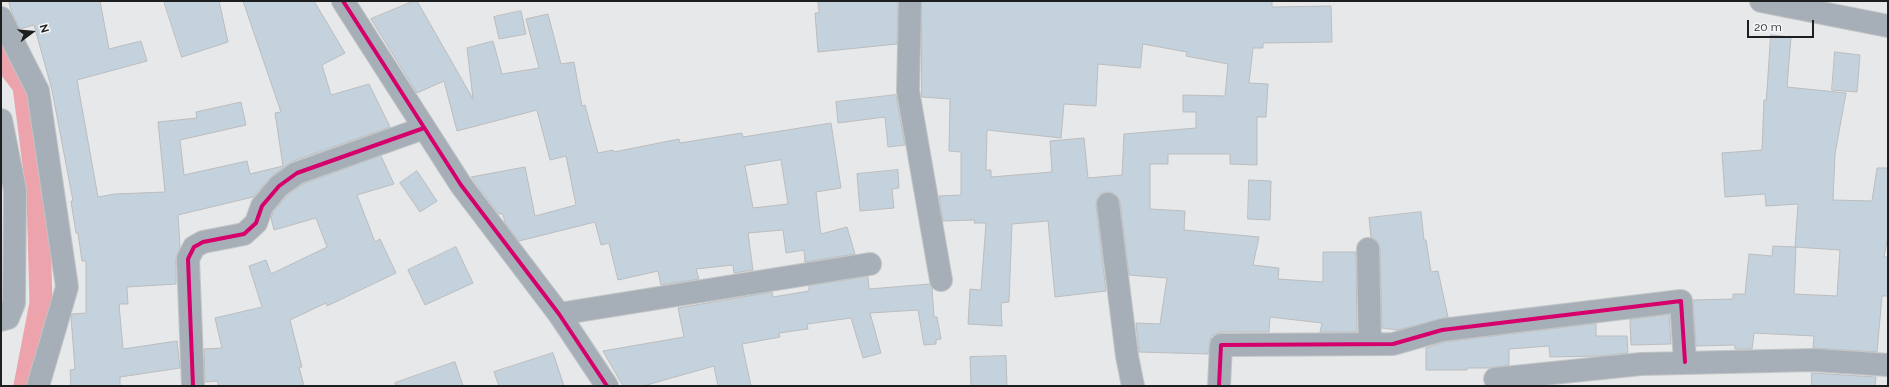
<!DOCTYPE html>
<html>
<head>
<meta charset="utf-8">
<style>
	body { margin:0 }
	#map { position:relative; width:1889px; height:387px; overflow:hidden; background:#e7e8ea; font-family:Raleway,sans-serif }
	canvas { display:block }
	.frame { position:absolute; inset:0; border:2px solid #1d1e1f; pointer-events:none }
	.north { position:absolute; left:12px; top:12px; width:40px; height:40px; -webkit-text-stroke:3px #f3f6f8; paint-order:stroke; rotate:74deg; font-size:11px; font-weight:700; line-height:16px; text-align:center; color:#1d1e1f }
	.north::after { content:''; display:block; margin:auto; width:14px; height:18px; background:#1d1e1f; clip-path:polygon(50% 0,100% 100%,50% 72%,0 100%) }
	.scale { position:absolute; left:1747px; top:20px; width:67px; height:18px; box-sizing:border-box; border:2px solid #1d1e1f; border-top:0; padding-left:5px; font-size:12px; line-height:14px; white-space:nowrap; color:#1d1e1f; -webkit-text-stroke:3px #f3f6f8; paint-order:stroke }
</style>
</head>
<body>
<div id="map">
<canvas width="1889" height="387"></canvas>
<div class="frame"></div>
<div class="north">N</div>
<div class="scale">20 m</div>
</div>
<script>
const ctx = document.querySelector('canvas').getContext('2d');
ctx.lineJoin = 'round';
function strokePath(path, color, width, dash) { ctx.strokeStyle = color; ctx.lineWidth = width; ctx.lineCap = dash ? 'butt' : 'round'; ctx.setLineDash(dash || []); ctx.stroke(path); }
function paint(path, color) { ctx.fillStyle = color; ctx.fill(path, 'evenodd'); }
strokePath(new Path2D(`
	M 1,56 L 24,86 L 38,196 L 41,303 L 25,386`), '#eda3ac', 23);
const building = new Path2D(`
	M 9,1 L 100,1 L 109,49 L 141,41 L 147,61 L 77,80 L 98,197 L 115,194 L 165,192 L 158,122 L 197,118 L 196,112 L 241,102 L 246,125 L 180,140 L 184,175 L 247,161 L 250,174 L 283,166 L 275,113 L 281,112 L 243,1 L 314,1 L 345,53 L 322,65 L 331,95 L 369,84 L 390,127 L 293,161 L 272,176 L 253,197 L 178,215 L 180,247 L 176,259 L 176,284 L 127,287 L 128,304 L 119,304 L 123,349 L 177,341 L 180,368 L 120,377 L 120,386 L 71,386 L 70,370 L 75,369 L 71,317 L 72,314 L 86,313 L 86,261 L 82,261 L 78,233 L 76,233 L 71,201 L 73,201 L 52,90 L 34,25 L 20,29 L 12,13 Z
	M 164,1 L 219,1 L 228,42 L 182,57 Z
	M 414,1 L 417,1 L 473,99 L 467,48 L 493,41 L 502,74 L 539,68 L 526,19 L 548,14 L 561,64 L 574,62 L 582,106 L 585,105 L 598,153 L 613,150 L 614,152 L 679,139 L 680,143 L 742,133 L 743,137 L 831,123 L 841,188 L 816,192 L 820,228 L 821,234 L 847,227 L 855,254 L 805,262 L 804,250 L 786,253 L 783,230 L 748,233 L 753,270 L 734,273 L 733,265 L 696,269 L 699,279 L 661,285 L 658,271 L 618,280 L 609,243 L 601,245 L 595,222 L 519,241 L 505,223 L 503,214 L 499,214 L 471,177 L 525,167 L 535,216 L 576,205 L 566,156 L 550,160 L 537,110 L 457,131 L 444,81 L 417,93 L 371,19 ZM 781,160 L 788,204 L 753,208 L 745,166 Z
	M 818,1 L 898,1 L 897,44 L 818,52 L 815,13 L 819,13 Z
	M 922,1 L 1272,1 L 1272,7 L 1331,6 L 1332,42 L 1263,43 L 1263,48 L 1253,48 L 1249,83 L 1268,84 L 1266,117 L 1257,117 L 1257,165 L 1230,164 L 1230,154 L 1168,154 L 1168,164 L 1150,164 L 1150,209 L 1185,211 L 1184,230 L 1259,237 L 1253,265 L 1279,268 L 1278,279 L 1323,282 L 1323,252 L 1356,252 L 1357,332 L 1320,332 L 1322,323 L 1270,317 L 1269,332 L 1221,332 L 1211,336 L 1208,354 L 1139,352 L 1136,323 L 1160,324 L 1167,278 L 1129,275 L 1120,202 L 1118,197 L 1113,193 L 1107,192 L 1100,194 L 1097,199 L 1096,205 L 1106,291 L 1055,297 L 1048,221 L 1012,224 L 1009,302 L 1001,303 L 1002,326 L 968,324 L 970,289 L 981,290 L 986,223 L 974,223 L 975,220 L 943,221 L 939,196 L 961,195 L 961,152 L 949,151 L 950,99 L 922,97 ZM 1143,44 L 1187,52 L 1186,56 L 1228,64 L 1225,96 L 1183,95 L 1183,112 L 1196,112 L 1196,128 L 1124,134 L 1122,175 L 1088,178 L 1084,138 L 1050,141 L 1052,172 L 991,177 L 991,170 L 986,170 L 987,130 L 1061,138 L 1064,104 L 1096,106 L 1098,64 L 1140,68 Z
	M 521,11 L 526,34 L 499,39 L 494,17 Z
	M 1771,35 L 1791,37 L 1787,87 L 1846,93 L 1835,154 L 1833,200 L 1872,201 L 1877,168 L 1888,168 L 1888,236 L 1884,257 L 1888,257 L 1888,296 L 1882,296 L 1877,352 L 1813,348 L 1814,336 L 1754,333 L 1752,349 L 1735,349 L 1735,345 L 1696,346 L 1693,300 L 1733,299 L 1733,294 L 1745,294 L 1749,254 L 1772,256 L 1773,246 L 1796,247 L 1794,294 L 1837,296 L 1840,250 L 1795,247 L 1798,204 L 1766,206 L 1765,194 L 1725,197 L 1722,153 L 1762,150 L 1764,100 L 1766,100 Z
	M 1835,52 L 1860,55 L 1857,92 L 1832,90 Z
	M 896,95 L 905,145 L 888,147 L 885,117 L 838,123 L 836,102 Z
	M 381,156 L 394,184 L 357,195 L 375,242 L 380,239 L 396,273 L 327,306 L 326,303 L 290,320 L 302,367 L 299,367 L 304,386 L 218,386 L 218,381 L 205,382 L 204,349 L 222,348 L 215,318 L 262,307 L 249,266 L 266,260 L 271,274 L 327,247 L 316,218 L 274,230 L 271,218 L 273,212 L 288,195 L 303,184 Z
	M 898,170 L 899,188 L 892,189 L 894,208 L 860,211 L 857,174 Z
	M 417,171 L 437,201 L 420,212 L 400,183 Z
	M 1249,180 L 1271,181 L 1270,220 L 1248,219 Z
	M 1421,212 L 1424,240 L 1426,240 L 1431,272 L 1438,271 L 1448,317 L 1398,330 L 1382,328 L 1380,249 L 1378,242 L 1371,237 L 1369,218 Z
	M 456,247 L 473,283 L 425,305 L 408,270 Z
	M 868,277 L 869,289 L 930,284 L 932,288 L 934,317 L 937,317 L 941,339 L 936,340 L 936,344 L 924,345 L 918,310 L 870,313 L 881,353 L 863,358 L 851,318 L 807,324 L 808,329 L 779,333 L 780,337 L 742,344 L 751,386 L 718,386 L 714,366 L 643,386 L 623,386 L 603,351 L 684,337 L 678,308 L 772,292 L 773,297 L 809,291 L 809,286 Z
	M 1669,315 L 1671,344 L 1631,345 L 1630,320 Z
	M 1596,324 L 1596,336 L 1627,336 L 1628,353 L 1601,356 L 1550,357 L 1549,346 L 1509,349 L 1509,365 L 1489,368 L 1467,368 L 1467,370 L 1426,370 L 1426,348 L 1444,342 Z
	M 553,353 L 564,386 L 499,386 L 494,372 Z
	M 1006,356 L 1007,386 L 971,386 L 970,357 Z
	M 455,362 L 463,386 L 396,386 L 395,383 Z
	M 1812,373 L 1876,377 L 1875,386 L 1812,386 Z`);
paint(building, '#c4d2dd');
strokePath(building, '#bbbcbd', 1);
const minor = new Path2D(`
	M 343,1 L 461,185 L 559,314 L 607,386
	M 910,1 L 908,91 L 941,280
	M 1761,1 L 1888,26
	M 1,18 L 38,91 L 67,287 L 38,386
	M 1,120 L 15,190 L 14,303 L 8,318 L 1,320
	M 1108,204 L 1127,356 L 1133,386
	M 1368,249 L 1370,344
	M 559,314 L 870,264
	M 1495,379 L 1641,364 L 1814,360 L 1888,365
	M 193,386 L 188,259 L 194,247 L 203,242 L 244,234 L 256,223 L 262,206 L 279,186 L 297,173 L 424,128
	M 1219,386 L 1221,345 L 1393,344 L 1442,330 L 1681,301 L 1685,362`);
strokePath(minor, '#c3c4c5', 24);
strokePath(minor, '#a6afb7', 22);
strokePath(new Path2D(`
	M 343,1 L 461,185 L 559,314 L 607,386
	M 193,386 L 188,259 L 194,247 L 203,242 L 244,234 L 256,223 L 262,206 L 279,186 L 297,173 L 424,128
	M 1219,386 L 1221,345 L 1393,344 L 1442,330 L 1681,301 L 1685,362`), '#d6006c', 4);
</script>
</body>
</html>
